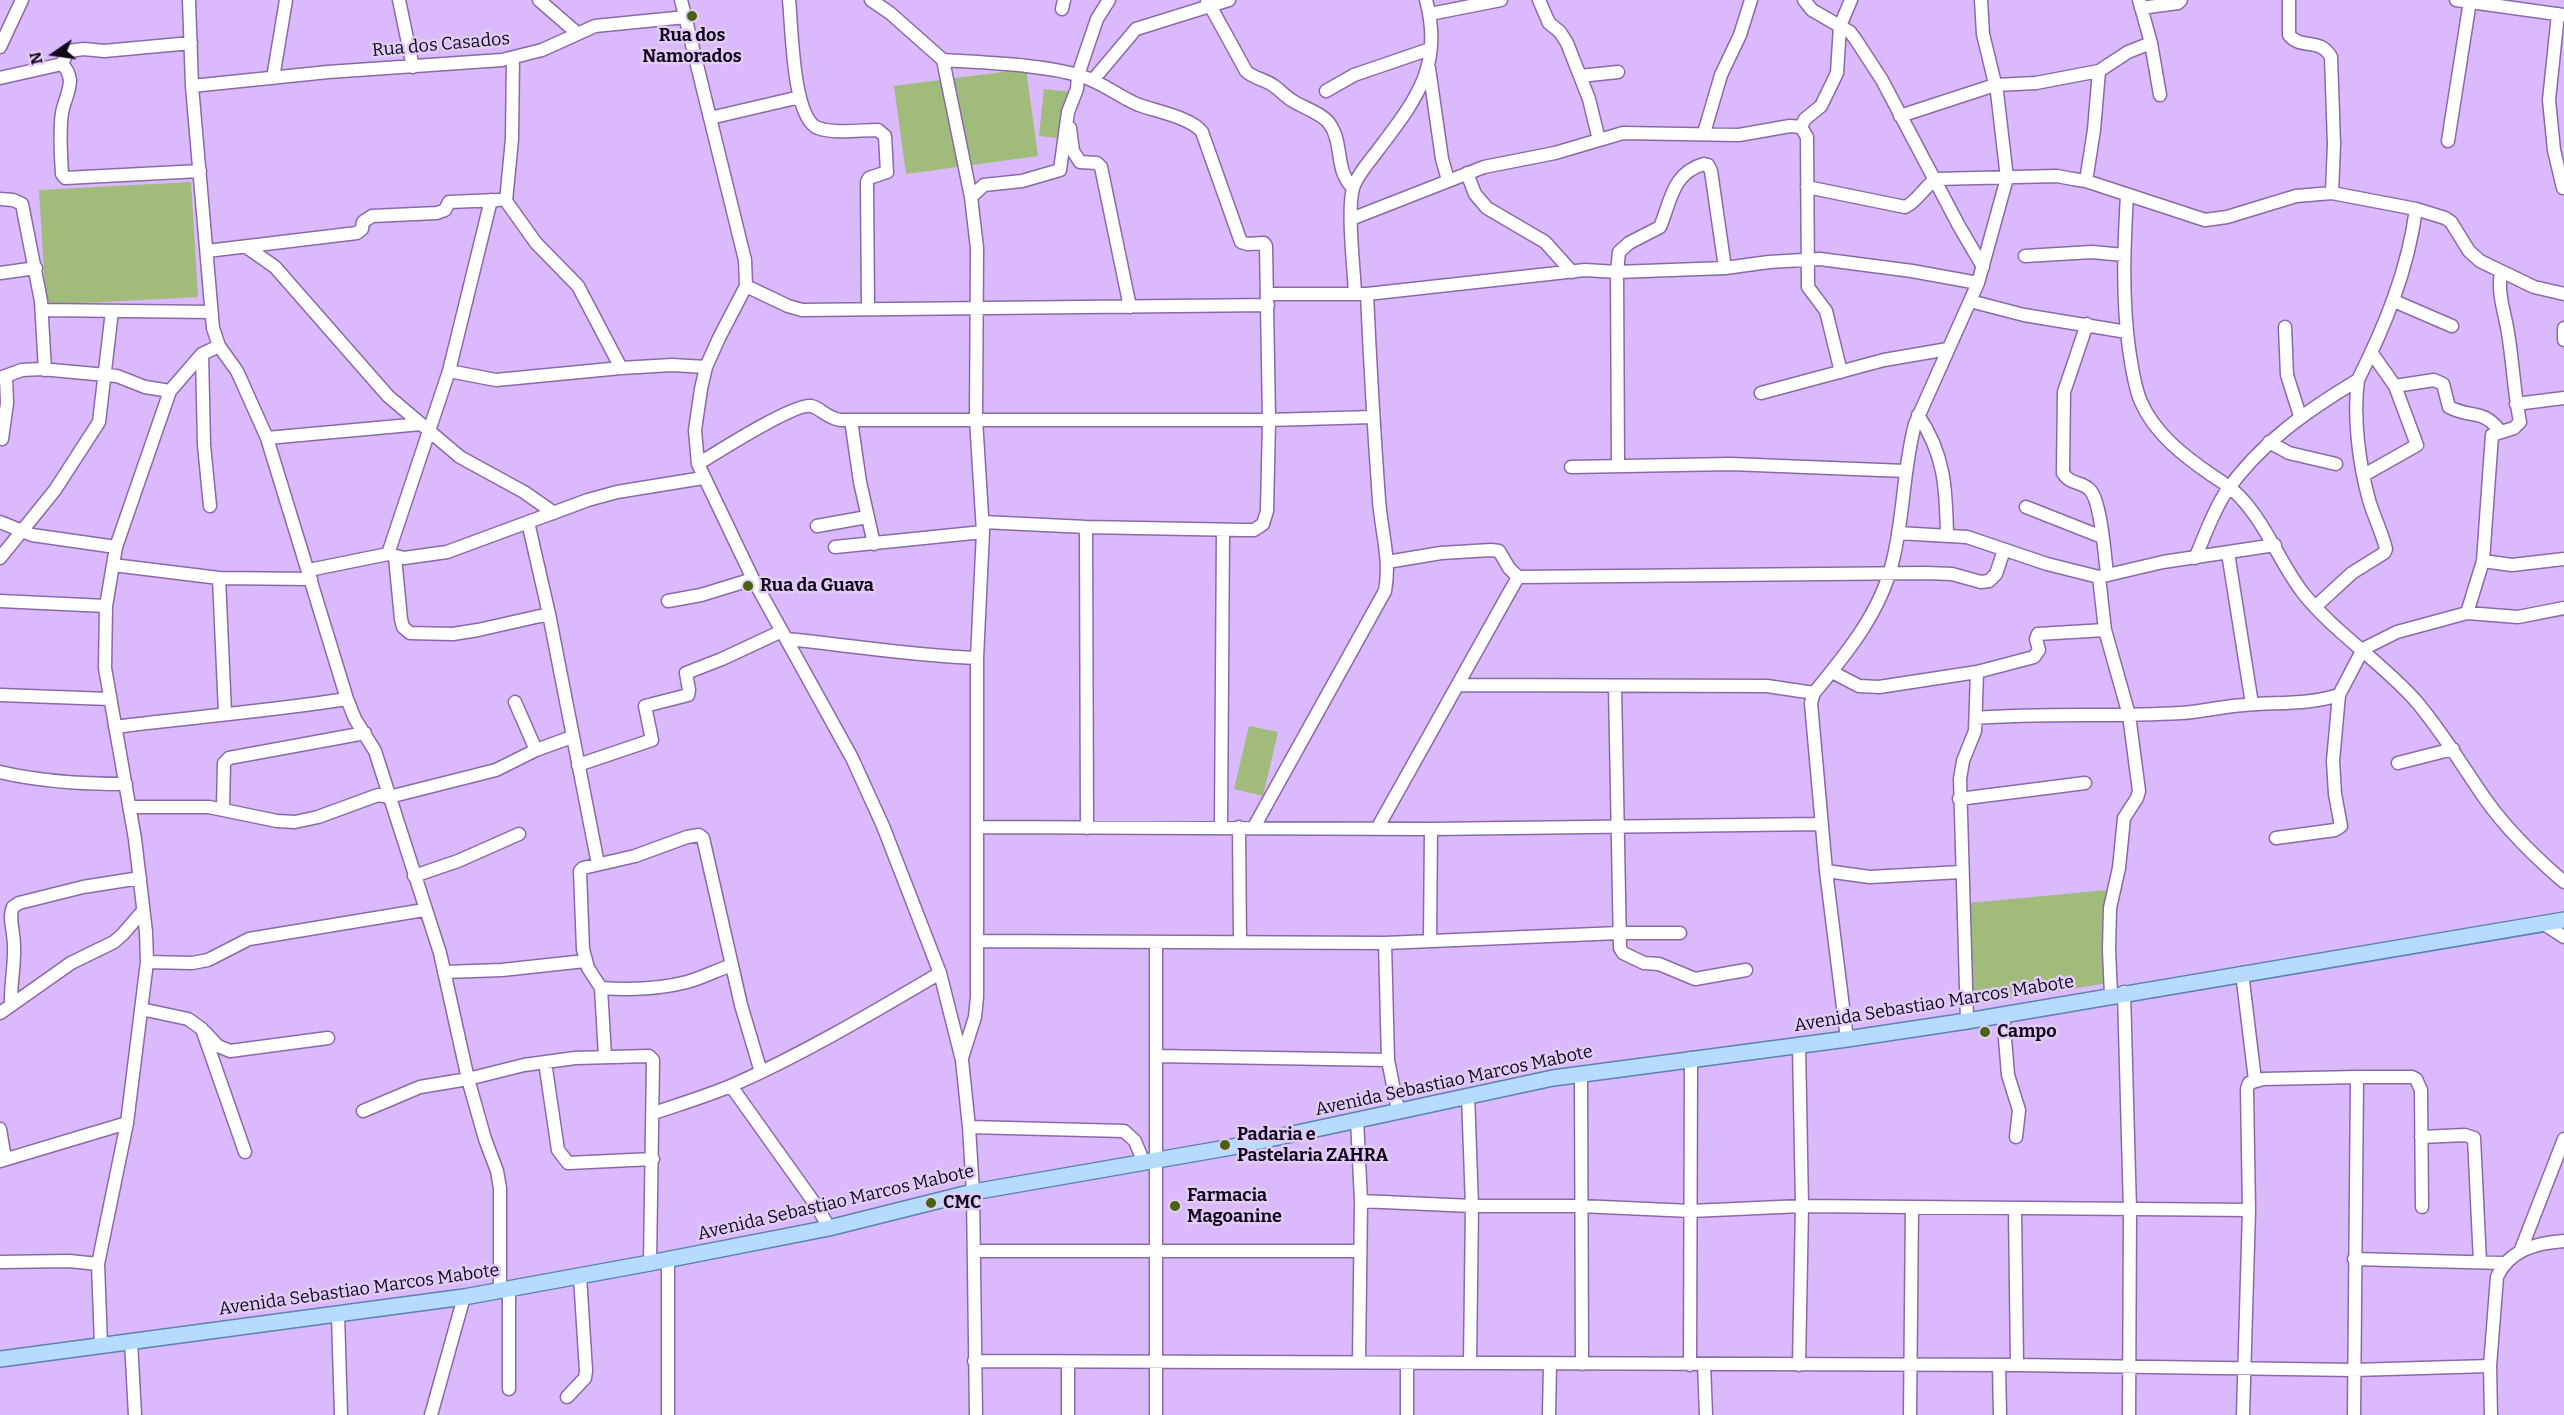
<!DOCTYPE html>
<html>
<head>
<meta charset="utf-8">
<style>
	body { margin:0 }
	#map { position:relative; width:2564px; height:1415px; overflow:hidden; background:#dab9fc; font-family:Bitter,serif }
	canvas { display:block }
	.north { position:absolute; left:24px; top:24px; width:60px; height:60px; -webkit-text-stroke:4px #e0cdf6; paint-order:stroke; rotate:257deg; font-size:16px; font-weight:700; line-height:24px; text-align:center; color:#12061d }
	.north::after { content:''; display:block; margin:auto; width:21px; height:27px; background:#12061d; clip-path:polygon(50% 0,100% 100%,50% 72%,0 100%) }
</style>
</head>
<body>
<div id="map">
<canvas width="2564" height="1415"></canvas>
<div class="north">N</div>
</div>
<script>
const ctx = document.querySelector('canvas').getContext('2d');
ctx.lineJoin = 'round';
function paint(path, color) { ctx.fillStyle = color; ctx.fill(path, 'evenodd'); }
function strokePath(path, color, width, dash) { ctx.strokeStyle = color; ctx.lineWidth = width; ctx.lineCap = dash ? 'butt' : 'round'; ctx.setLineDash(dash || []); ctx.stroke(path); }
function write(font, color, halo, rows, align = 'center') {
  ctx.font = font + ' Bitter,serif'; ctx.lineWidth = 5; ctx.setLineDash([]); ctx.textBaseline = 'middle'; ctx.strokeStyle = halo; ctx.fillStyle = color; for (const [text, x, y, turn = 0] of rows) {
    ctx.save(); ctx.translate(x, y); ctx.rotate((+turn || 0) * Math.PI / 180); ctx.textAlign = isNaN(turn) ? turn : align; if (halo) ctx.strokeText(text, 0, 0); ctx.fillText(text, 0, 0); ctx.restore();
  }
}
paint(new Path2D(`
	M 1026,69 L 1038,156 L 906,174 L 894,86 Z
	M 1044,89 L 1071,92 L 1066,139 L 1039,136 Z
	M 191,182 L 198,297 L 46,305 L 39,190 Z
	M 1249,726 L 1278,732 L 1263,796 L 1234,789 Z
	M 2107,890 L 2108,983 L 1971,1005 L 1969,903 Z`), '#a0bb7a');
const minor = new Path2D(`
	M 189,0 L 192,86 L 213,328 L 219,346 L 237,371 L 267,438 L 347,699 L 355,719 L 375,751 L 440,953 L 468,1079 L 485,1139 L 497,1171 L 500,1188 L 500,1289
	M 399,0 L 413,67
	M 539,0 L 577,33
	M 681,0 L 745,260 L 746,286 L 719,338 L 706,367 L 701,389 L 695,430 L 698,464 L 753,579 L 852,758 L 883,826 L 940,973 L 962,1060 L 969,1127 L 973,1192 L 976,1415
	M 789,0 C 792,25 792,118 818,128 C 835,134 860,130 878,130 L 885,136 L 887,172 L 869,178 L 867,182 L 868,308
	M 871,0 L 890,13 L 943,60 L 971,197 L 977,248 L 976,419 L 983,532 L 977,658 L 977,997 L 975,1017 L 962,1058
	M 1207,0 L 1246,71 C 1254,79 1265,79 1274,86 C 1281,91 1286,97 1293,101 C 1304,108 1321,113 1329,123 C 1344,143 1334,170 1353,188
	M 1539,0 L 1549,23 L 1560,32 L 1567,43 L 1589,99 L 1599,140
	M 1804,0 L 1812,10 L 1850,32 L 1856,40 L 1882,80 L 1959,226 L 1983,267
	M 2139,0 L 2151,43 L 2160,95
	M 2289,0 L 2289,35 C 2301,50 2320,37 2331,57 L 2334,144 L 2332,193
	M 2456,0 L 2564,15
	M 2141,8 L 2178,3 L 2181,0
	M 1062,9 L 1064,0
	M 1430,14 L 1501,0
	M 2558,14 L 2549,100 L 2554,150 L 2563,188
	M 0,47 L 22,0
	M 513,58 L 512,139 L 506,201 L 536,243 L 578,286 L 621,368
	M 943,60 C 985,63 1041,64 1081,76 C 1102,82 1119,97 1139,105 C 1156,111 1192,118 1202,132 L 1241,242 L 1247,244 L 1264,243 L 1266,246 L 1269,420 L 1267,511 L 1263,524 L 1254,530 L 1243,530 L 1086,527 L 983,522
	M 62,64 C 67,69 69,73 70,80 C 70,92 64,101 62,113 C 59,133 61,154 62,174 L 65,178 L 200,171
	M 62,64 L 68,51 L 84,49 L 104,51 L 191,43
	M 1429,68 L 1442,159 L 1448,180
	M 1580,76 L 1618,72
	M 0,78 L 62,64
	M 273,78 L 286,0
	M 1093,80 L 1136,29 L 1229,0
	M 192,86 L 328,72 L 502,60 L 542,50 L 595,26 L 686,17
	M 1326,91 L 1354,75 L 1430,49
	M 1900,116 L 1995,85 L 2036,83 L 2099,71 L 2128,52 L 2151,43
	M 710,118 L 800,97
	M 1801,127 L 1805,119 L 1821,106 L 1837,73 L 1840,26 L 1851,0
	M 1070,128 L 1073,151 L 1080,162 L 1097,163 L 1101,167 L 1130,307
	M 1704,133 L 1721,75 L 1740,35 L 1751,0
	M 2448,141 L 2470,1
	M 1467,173 L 1475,194 L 1487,208 L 1545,242 L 1572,272
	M 2086,181 L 2094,130 L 2099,71
	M 1807,187 L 1905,207 C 1917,202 1924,187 1936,179 L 2057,176 L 2073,179 L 2086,181 L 2205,220 L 2227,217 L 2296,196 L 2332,193 L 2416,209 L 2445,218 L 2451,222 L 2469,251 L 2480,261 L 2534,287 L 2564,294
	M 2127,195 C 2124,247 2122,297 2129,349 C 2132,367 2134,386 2141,402 C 2155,434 2185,457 2213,476 C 2224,483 2233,489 2241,498 C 2267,526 2280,563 2303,593 C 2333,631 2381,662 2415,700 C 2442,731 2462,766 2486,800 C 2508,831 2535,857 2564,882
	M 971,197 L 984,185 L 1022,181 L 1060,170 L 1068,112 L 1077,89 L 1078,75 L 1097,19 L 1109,0
	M 0,199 L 13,200 L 22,204 L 41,301 L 45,370
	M 1351,219 L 1484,167 L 1555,153 L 1623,133 L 1739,135 L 1790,126 L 1801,127 L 1807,137 L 1808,287 L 1826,311 L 1841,372
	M 248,248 L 275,267 L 388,396 L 460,457 L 524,492 L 554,513
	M 207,251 L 357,233 L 362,229 L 363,222 L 372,216 L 437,213 L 445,210 L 449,202 L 499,200
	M 2025,256 L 2092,252 L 2124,255
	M 0,273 L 36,268
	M 746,286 L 788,306 L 802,310 L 1268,305
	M 1267,294 L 1367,294 L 1585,270 L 1617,272 L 1725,268 L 1769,262 L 1820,259 L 1912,271 L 1978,283
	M 1355,294 C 1354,268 1347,212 1353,188 C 1357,175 1370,161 1378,150 C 1415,101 1444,66 1426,0
	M 1970,301 L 2024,315 L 2127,332
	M 2394,301 L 2452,326
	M 42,310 L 211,312
	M 2087,324 L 2064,392 L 2063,473 C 2070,485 2082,481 2090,490 C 2101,501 2105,558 2107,574
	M 2285,327 L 2287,375 L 2300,416
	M 2564,328 L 2564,340
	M 202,354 L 204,445 L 210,506
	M 449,371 L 496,380 L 621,368 L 672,365 L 706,367
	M 0,378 L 22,370 L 41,369 L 117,376 L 145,387 L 170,391
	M 2395,386 L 2434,380 L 2443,384 L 2449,407 C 2472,419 2482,408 2500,431
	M 1761,393 L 1884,360 L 1948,349
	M 2516,404 L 2564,398
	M 1918,415 C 1945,455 1946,488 1947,535
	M 851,420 L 860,482 L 874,544
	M 267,438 L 421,424
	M 2,439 L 7,403 L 6,376
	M 2269,442 L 2289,453 L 2336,464
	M 698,464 C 716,453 794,403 811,406 C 821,408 826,418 841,420 L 1269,420 L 1373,417
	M 1618,465 L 1617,272 L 1619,252 L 1629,243 L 1660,227 C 1671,201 1672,173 1704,164 L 1708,165 L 1711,171 L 1725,268
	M 1571,467 L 1731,464 L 1905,471
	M 2364,475 L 2417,445 L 2395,386 L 2371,352
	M 2026,507 L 2102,537
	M 0,522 L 32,535 L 116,547
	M 528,522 L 549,614 L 598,864
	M 817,526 L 867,517
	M 1086,527 L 1087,828
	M 1898,533 L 1967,537 L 2047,564 L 2099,577 L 2163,562 L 2275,545
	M 835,547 L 983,532
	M 2228,553 L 2252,704
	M 388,554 L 449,371 L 491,200
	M 395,557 L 401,619 L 403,627 L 410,633 L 453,634 L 478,630 L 549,614
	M 0,558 L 55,490 L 99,422 L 112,311
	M 2195,558 C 2205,536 2213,511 2226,492 C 2260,443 2308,410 2358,380
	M 2483,561 L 2512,565 L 2564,559
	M 1387,562 L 1441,553 L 1491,550 L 1499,551 L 1509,568 L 1518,577 L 1926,573 L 1952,574 L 1981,582 L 1989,581 L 1996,574 L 2004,550
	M 113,565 L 219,578 L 311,579
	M 309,570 L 388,554 L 404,558 L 447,552 L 588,500 L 617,492 L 703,478
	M 2099,577 L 2105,630 L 2129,715 L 2139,791 L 2137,798 L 2124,818 L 2119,868 L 2110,908 L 2109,950 L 2111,995
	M 219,578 L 225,713
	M 0,601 L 106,606
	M 668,601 L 701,595 L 753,579
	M 2315,607 L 2352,573 L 2384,553 L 2386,549 C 2382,532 2374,517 2369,500 C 2359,464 2353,417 2358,380 C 2385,326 2408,270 2416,209
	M 2467,613 L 2483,561 L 2492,435 L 2514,428 L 2520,422 C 2514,392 2513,363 2508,333 C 2505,313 2497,293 2501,273
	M 786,639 C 850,645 913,656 977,658
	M 1832,672 L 1859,686 L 1879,687 L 1977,672 L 2034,657 L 2039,650 L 2036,639 L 2038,634 L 2105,630
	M 1460,685 L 1767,686 L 1814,693
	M 1615,686 L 1620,948 L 1623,953 L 1644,963 L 1659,964 L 1695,979 L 1746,970
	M 0,695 L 109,699
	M 515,702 L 536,750
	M 1976,718 C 2044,713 2112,717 2181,713 C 2202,712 2223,706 2244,705 C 2276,702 2308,705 2339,695 L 2363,649 L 2397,632 L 2467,613 L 2518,617 L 2564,608
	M 115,727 C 192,717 270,711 347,699
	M 2398,763 L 2453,749
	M 578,765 L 652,740 L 645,706 L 688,695 L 689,690 L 686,673 L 722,659 L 782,631
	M 0,772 C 42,782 83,784 126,784
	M 1959,799 L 2085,783
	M 130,807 L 209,807 L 277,821 L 295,822 L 318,817 L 378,795 L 389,797 L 496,770 L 536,750 L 572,737
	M 223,809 L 224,763 L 229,758 L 365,733
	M 977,827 L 1431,829 L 1821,824
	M 1221,827 L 1223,530
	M 1239,827 L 1240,941
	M 1254,827 L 1385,591 C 1391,560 1381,530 1379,500 C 1374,431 1370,363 1367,294
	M 1378,827 L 1518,577
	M 2276,838 L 2335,830 L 2341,826 L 2335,794 L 2333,761 L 2339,695
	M 1826,871 L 1870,877 L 1961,872
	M 414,876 L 458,861 L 519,834
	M 2544,924 L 2564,937
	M 977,941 L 1385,943 L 1619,933 L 1680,933
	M 1430,941 L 1431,829
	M 1385,943 L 1388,1060 L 1398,1110
	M 147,962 L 192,963 L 208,960 L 249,939 L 424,910
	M 444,972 L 502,970 L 585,961
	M 2242,973 L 2255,1080
	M 601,988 C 629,990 660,989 687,982 C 702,978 717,970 732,965
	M 2124,992 L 2130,1210 L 2129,1415
	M 11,1005 C 10,981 17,958 13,934 C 12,925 9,915 13,907 L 19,903 L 83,887 L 140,878
	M 141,1009 L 188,1019 L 202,1029 L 245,1152
	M 0,1013 L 71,963 L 114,942 L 123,934 L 142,912
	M 2003,1014 L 2008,1075 L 2019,1110 L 2016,1137
	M 1967,1021 L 1960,779 L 1963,761 L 1975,731 L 1977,672
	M 205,1032 L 218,1046 L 230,1051 L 328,1038
	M 1847,1039 L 1826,871 L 1811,703 L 1814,693 C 1847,653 1881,612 1893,560 C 1904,516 1903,469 1915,424 L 1978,283 L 2007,178 L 1997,92 L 1983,34 L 1981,0
	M 605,1056 L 601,988 L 588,968 L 583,949 L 580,871 L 583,868 L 635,856 L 687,837 L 699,835 L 703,838 L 741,1005 L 761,1072
	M 1156,1056 L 1388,1060
	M 545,1062 L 558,1150 L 568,1163 L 653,1159
	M 1581,1074 L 1582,1364
	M 2357,1077 L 2412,1077 L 2416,1079 L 2421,1090 L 2422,1207
	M 731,1086 L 818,1208 L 829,1228
	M 1468,1095 L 1472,1206 L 1470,1363
	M 363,1111 L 420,1087 L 468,1079 L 524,1065 L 575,1058 L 649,1056 L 653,1060 L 650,1263
	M 654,1113 C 680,1104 707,1096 733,1085 C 805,1053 872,1013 940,973
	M 1357,1119 L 1361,1201 L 1359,1362
	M 969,1127 L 1124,1131 L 1135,1141 L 1144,1163
	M 0,1129 L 5,1159
	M 2421,1137 L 2465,1135 L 2474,1138 L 2480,1262
	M 0,1161 L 127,1123
	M 1361,1201 L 1472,1206 L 1580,1206 L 1691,1211 L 1802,1206 L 2249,1210
	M 2015,1208 L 2017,1365
	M 975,1251 L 1360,1251
	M 2520,1252 L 2564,1139
	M 2354,1259 L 2503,1263
	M 668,1260 L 668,1415
	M 0,1262 L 69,1261 L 98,1264
	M 509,1288 L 509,1389
	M 338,1314 L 341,1415
	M 131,1341 L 135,1415
	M 101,1345 L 98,1264 L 127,1123 L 147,962 L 146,932 L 135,839 L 105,668 L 106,606 L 116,547 L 170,391 L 202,354 L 219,346
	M 974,1361 L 2017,1365 L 2354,1370 L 2490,1366
	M 1704,1364 L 1706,1415
	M 1690,1365 L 1691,1058
	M 1799,1365 L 1802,1206 L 1799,1045
	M 1999,1365 L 2000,1415
	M 567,1397 L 585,1378 L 586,1371 L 580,1276
	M 431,1415 L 464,1297
	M 1068,1415 L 1068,1362
	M 1156,1415 L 1156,942
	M 1407,1415 L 1407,1363
	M 1549,1415 L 1550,1365
	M 1910,1415 L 1912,1207
	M 2243,1415 L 2249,1210 L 2247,1089 L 2249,1083 L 2263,1079 L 2357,1077 L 2354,1415
	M 2491,1415 L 2490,1366 L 2497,1277 C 2509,1250 2536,1243 2564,1241`);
const major = new Path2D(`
	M 0,1359 L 464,1297 L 650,1263 L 829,1228 L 973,1192 L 1232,1147 L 1553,1078 L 1847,1039 L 1967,1021 L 2564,920`);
strokePath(minor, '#896aa7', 15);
strokePath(major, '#5d82ae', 18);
strokePath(minor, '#fff', 12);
strokePath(major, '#b6dcfd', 15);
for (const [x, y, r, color] of [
	[692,16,6,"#486212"],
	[748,586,6,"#486212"],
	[1985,1032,6,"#486212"],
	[1225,1145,6,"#486212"],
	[931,1203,6,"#486212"],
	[1175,1206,6,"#486212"]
]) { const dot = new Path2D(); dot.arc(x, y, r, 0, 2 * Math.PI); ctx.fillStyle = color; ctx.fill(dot); strokePath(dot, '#e0cdf6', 2); }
write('bold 18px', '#12061d', '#e0cdf6', [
	["Rua dos",692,36,"center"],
	["Namorados",692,57,"center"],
	["Rua da Guava",760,586],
	["Campo",1997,1032],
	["Padaria e",1237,1135],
	["Pastelaria ZAHRA",1237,1156],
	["Farmacia",1187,1196],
	["Magoanine",1187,1217],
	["CMC",943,1203]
], 'left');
write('18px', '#12061d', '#e0cdf6', [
	["Rua dos Casados",441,45,-5],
	["Avenida Sebastiao Marcos Mabote",1934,1004,-9],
	["Avenida Sebastiao Marcos Mabote",1454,1081,-12],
	["Avenida Sebastiao Marcos Mabote",836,1203,-13],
	["Avenida Sebastiao Marcos Mabote",359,1290,-8]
]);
</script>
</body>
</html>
